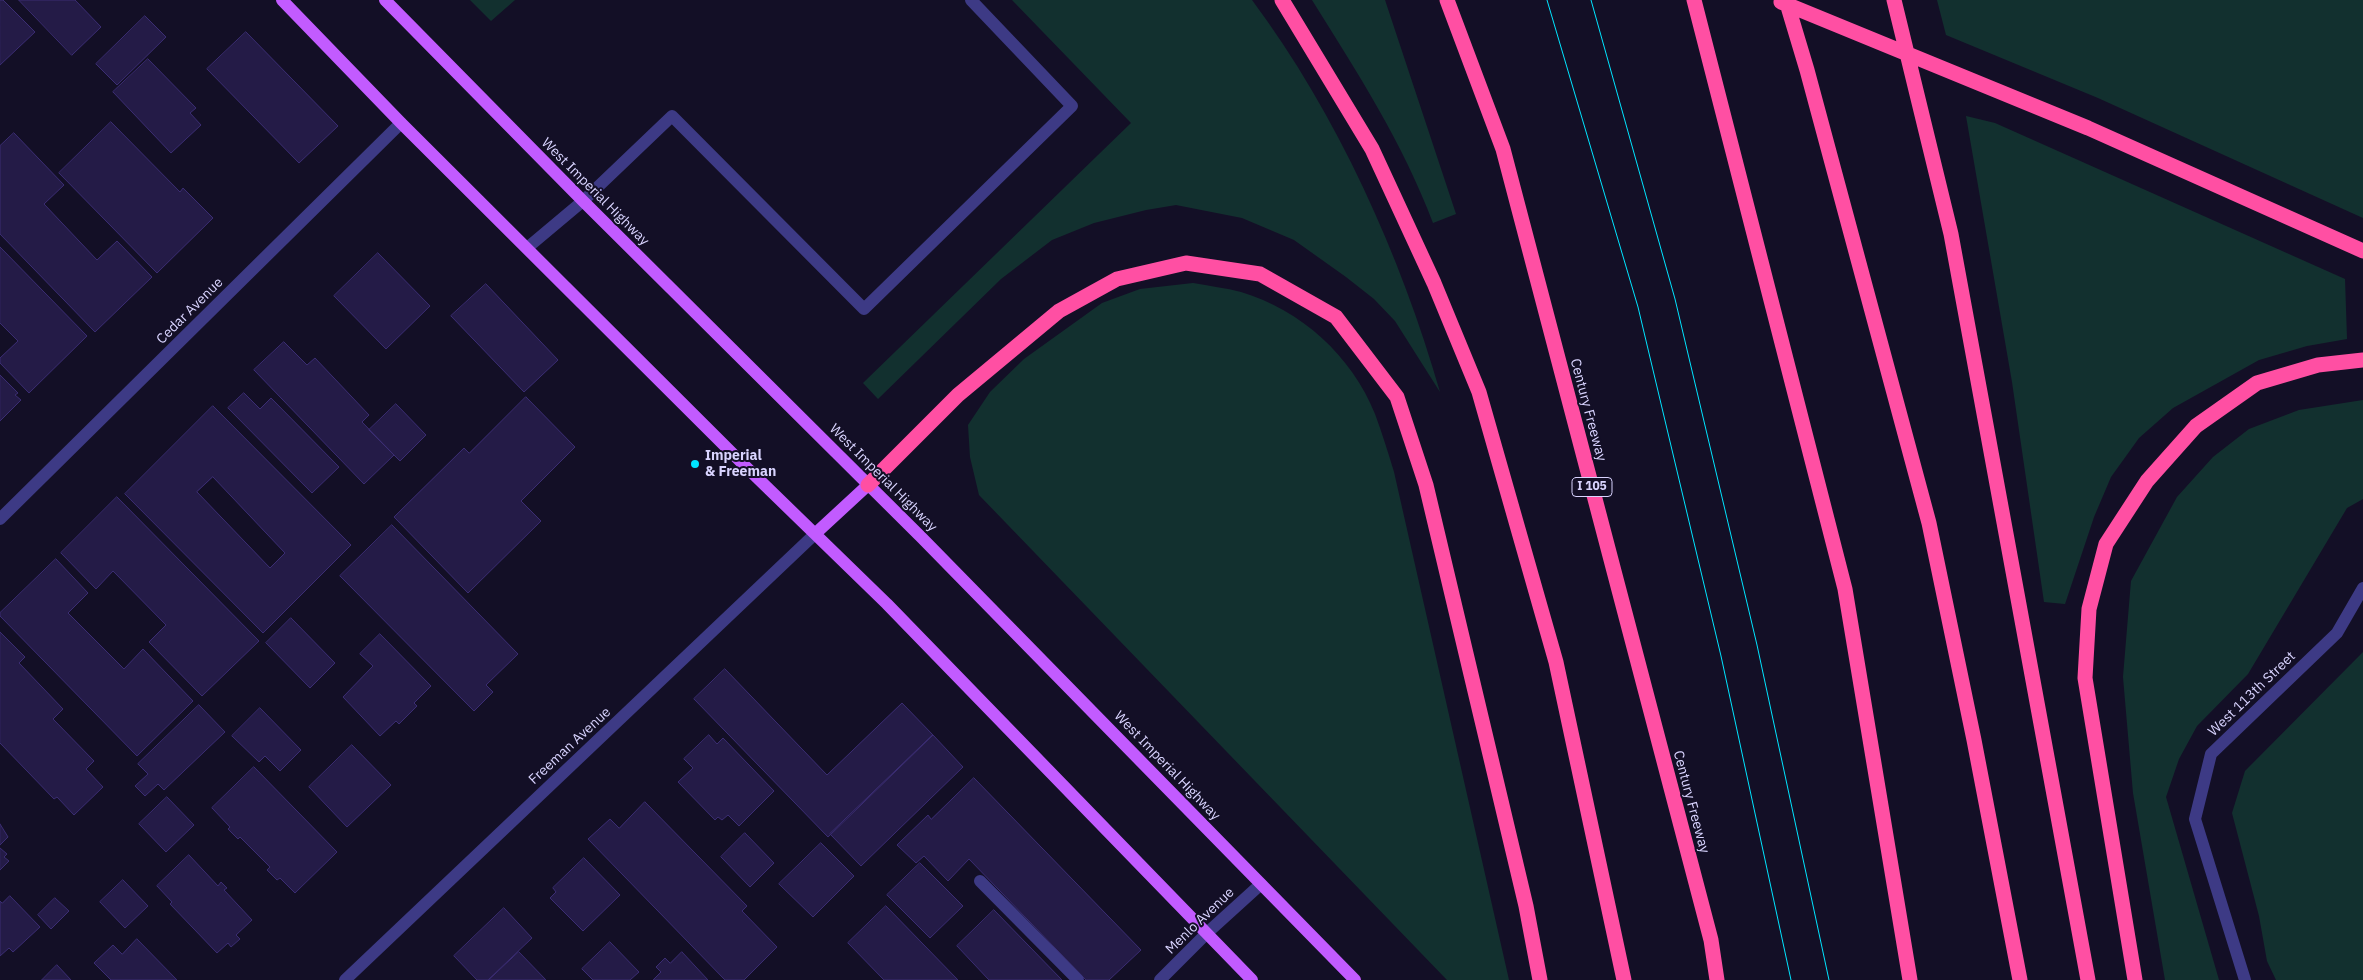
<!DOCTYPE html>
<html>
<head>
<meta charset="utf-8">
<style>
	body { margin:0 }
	canvas { display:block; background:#130f26 }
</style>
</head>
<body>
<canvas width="2363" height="980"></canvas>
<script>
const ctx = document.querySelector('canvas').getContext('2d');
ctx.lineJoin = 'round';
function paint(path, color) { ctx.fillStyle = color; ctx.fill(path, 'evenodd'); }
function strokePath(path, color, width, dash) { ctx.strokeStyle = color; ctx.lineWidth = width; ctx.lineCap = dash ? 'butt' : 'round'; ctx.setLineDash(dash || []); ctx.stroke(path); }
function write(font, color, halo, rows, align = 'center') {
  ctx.font = font + ' "IBM Plex Sans",sans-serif'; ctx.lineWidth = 4; ctx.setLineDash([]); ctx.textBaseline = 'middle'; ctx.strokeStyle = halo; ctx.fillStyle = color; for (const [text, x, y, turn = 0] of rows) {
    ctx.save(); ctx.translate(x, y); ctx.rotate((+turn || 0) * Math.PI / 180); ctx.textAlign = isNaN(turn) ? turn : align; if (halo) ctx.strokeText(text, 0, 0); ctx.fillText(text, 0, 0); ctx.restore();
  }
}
paint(new Path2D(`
	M 470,0 L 515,0 L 491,21 Z
	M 1012,0 L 1252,0 C 1337,114 1401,256 1440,392 L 1395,321 L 1374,299 L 1346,277 L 1294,240 L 1242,218 L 1176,205 L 1146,210 L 1094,223 L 1052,240 L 1001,279 L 878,399 L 863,383 L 1131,123 Z
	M 1312,0 L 1385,0 L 1456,214 L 1433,223 C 1403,143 1357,72 1312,0 Z
	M 1937,0 L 2363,0 L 2363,218 L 2098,98 L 1946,35 Z
	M 1966,116 L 1995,123 L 2345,279 L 2347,339 L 2307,346 L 2259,360 L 2173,408 L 2139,438 L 2111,477 L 2094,517 L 2065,604 L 2044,602 L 2012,382 Z
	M 1193,283 C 1209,286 1226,288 1241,292 C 1301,310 1352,356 1375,414 C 1382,433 1388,452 1394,472 L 1509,980 L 1447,980 L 979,495 L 970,457 L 968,425 L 990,392 L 1024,359 L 1102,303 L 1140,289 Z
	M 2363,400 L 2363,499 L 2347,508 L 2248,674 L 2197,726 L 2179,759 L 2166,797 L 2219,980 L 2165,980 L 2133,793 L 2123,677 L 2131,581 L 2177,497 L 2213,457 L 2249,429 L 2299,410 Z
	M 2363,652 L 2363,980 L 2276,980 L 2267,961 L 2259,916 L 2232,813 L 2245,771 Z`), '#12302f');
const building = new Path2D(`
	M 0,0 L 3,0 L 35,32 L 0,65 Z
	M 19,0 L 75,0 L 101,27 L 72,55 Z
	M 145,16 L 166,37 L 117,85 L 96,64 Z
	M 246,32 L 338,126 L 299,163 L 207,69 Z
	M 148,59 L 196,108 L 190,113 L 201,125 L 171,153 L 113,92 Z
	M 111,122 L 180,192 L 183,188 L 213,218 L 157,273 L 59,173 Z
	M 14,133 L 64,185 L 44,204 L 97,260 L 117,241 L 152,277 L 95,332 L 0,234 L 0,146 Z
	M 0,247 L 87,336 L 29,393 L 0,363 L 0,358 L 18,341 L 0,323 Z
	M 378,253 L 430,306 L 386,349 L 334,296 Z
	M 486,284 L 558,360 L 524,392 L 451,316 Z
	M 284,342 L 307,365 L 315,358 L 369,415 L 362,422 L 394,455 L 364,484 L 254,370 Z
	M 0,375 L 18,393 L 15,395 L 21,400 L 0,421 Z
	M 244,393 L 260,409 L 271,398 L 339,467 L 312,493 L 228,408 Z
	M 526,397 L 575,447 L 521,501 L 541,521 L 468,593 L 394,517 L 464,448 L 469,453 Z
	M 396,404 L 426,435 L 400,461 L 369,430 Z
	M 213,406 L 351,545 L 263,633 L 125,494 ZM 213,477 L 285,553 L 270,568 L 197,492 Z
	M 117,497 L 259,641 L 202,696 L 149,642 L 166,625 L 113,571 L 96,589 L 61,553 Z
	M 392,525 L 518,654 L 486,685 L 493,692 L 474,711 L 340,576 Z
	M 56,559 L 88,593 L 68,613 L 124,669 L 143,649 L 193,701 L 137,756 L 0,616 L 0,613 Z
	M 291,618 L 335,663 L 310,688 L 266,643 Z
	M 0,632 L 25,657 L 19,663 L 63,709 L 53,719 L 94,761 L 86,769 L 103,787 L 74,815 L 57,797 L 54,799 L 0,743 Z
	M 380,634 L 431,686 L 414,703 L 417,706 L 399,724 L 396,721 L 380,736 L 343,697 L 373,666 L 360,654 Z
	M 725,669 L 827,775 L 902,703 L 933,735 L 828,837 L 694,699 Z
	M 199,705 L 225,732 L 164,790 L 158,784 L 145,796 L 135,786 L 148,774 L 138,764 Z
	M 260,708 L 301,750 L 280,771 L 265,756 L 259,762 L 232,736 Z
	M 709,735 L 717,744 L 723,738 L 774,791 L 739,826 L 728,815 L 722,820 L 718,817 L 715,820 L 678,782 L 693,768 L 684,759 Z
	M 933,735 L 963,767 L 861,866 L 830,834 Z
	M 352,745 L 391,785 L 347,827 L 309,787 Z
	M 254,767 L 337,852 L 295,893 L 280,878 L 277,880 L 267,870 L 270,867 L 240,837 L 238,839 L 228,829 L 230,827 L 212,808 Z
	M 974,778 L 1141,950 L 1109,980 L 1086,980 L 969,859 L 948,881 L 924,856 L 916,863 L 897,845 L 928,815 L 931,819 Z
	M 167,797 L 194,825 L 166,852 L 139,824 Z
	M 645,802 L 747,906 L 742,911 L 777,947 L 744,980 L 725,980 L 588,839 L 610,819 L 619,828 Z
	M 0,824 L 8,837 L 0,845 Z
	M 745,833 L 774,863 L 750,887 L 721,857 Z
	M 821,843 L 854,876 L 813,917 L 779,884 Z
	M 0,848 L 7,854 L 4,857 L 9,861 L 0,870 Z
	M 189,855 L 218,886 L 221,882 L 227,888 L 224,890 L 252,920 L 236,935 L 240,939 L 231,947 L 228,943 L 217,953 L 170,904 L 172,902 L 157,886 Z
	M 584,858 L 620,895 L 583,931 L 550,898 L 556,892 L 553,888 Z
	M 920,863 L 963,906 L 930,938 L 887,895 Z
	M 123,880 L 148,906 L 125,928 L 100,902 Z
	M 10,896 L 40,927 L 13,952 L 9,948 L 0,956 L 0,901 L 2,903 Z
	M 55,898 L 69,911 L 51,929 L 38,915 Z
	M 886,906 L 958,980 L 884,980 L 848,943 Z
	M 504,908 L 532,938 L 488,980 L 477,980 L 454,956 Z
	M 994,910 L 1062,980 L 989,980 L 957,946 Z
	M 137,939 L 177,980 L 111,980 L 94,963 L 113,945 L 122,954 Z
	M 610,942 L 639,972 L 630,980 L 593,980 L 582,969 Z
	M 519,952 L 546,980 L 489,980 Z
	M 682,952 L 708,980 L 653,980 L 661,972 L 656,967 L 665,958 L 670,963 Z
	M 57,965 L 71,980 L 42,980 Z`);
paint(building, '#241b47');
strokePath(building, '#3b2d73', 1);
strokePath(new Path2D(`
	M 527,248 L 583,201 L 672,116 L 864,309 L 1072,106 L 971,0
	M 980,881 L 1078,980`), '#3d3a85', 12);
strokePath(new Path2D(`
	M 0,519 L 401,123
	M 345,980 L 816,533
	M 1160,980 L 1207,933 L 1261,884
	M 2245,980 L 2195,819 L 2211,754 L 2337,633 L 2363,588`), '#3d3a85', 12);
strokePath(new Path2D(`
	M 282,0 L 401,123 L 742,463 L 887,604 L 1252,980
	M 385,0 L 583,201 L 922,538 L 1355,980
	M 816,533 L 868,485`), '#c25bff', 12);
strokePath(new Path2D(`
	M 1282,0 L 1372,149 L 1434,283 L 1479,392 L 1556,662 L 1624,980
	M 1447,0 L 1503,149 L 1711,940 L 1717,980
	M 1694,0 L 1845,589 L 1910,980
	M 1786,0 L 1807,70 L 1929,523 L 1974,740 L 2020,980
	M 1894,0 L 1951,234 L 2088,980
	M 1781,2 L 2088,128 L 2363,251
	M 868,485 L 958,395 L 1059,311 L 1117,279 L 1186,263 L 1260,274 L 1336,317 L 1397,397 L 1426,485 L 1526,906 L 1540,980
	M 2135,980 L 2085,678 L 2089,609 L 2106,544 L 2147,481 L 2196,426 L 2257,383 L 2318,365 L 2363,360`), '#ff4fa3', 15);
strokePath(new Path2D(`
	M 1547,0 L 1638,307 L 1721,656 L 1791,980
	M 1591,0 L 1675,299 L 1757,645 L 1829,980`), '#00e5ff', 1);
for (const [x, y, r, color] of [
	[695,464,5,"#00e5ff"]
]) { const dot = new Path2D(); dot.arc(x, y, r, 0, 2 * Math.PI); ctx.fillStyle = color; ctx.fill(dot); strokePath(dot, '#130f26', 2); }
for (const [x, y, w] of [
	[1592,487,40]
]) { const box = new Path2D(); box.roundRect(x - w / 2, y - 9.5, w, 19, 4); ctx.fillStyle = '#130f26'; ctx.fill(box); strokePath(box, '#d9d4ff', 1); }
write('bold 12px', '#d9d4ff', null, [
	["I 105",1592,487]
]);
write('14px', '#d9d4ff', '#130f26', [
	["West Imperial Highway",595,192,45],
	["Cedar Avenue",190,311,-45],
	["Century Freeway",1588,410,75],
	["West Imperial Highway",883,478,45],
	["West 113th Street",2252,694,-44],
	["Freeman Avenue",570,746,-43],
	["West Imperial Highway",1167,766,46],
	["Century Freeway",1691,802,75],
	["Menlo Avenue",1200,921,-44]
]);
write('bold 14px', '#d9d4ff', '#130f26', [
	["Imperial",705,456],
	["& Freeman",705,472]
], 'left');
</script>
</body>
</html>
